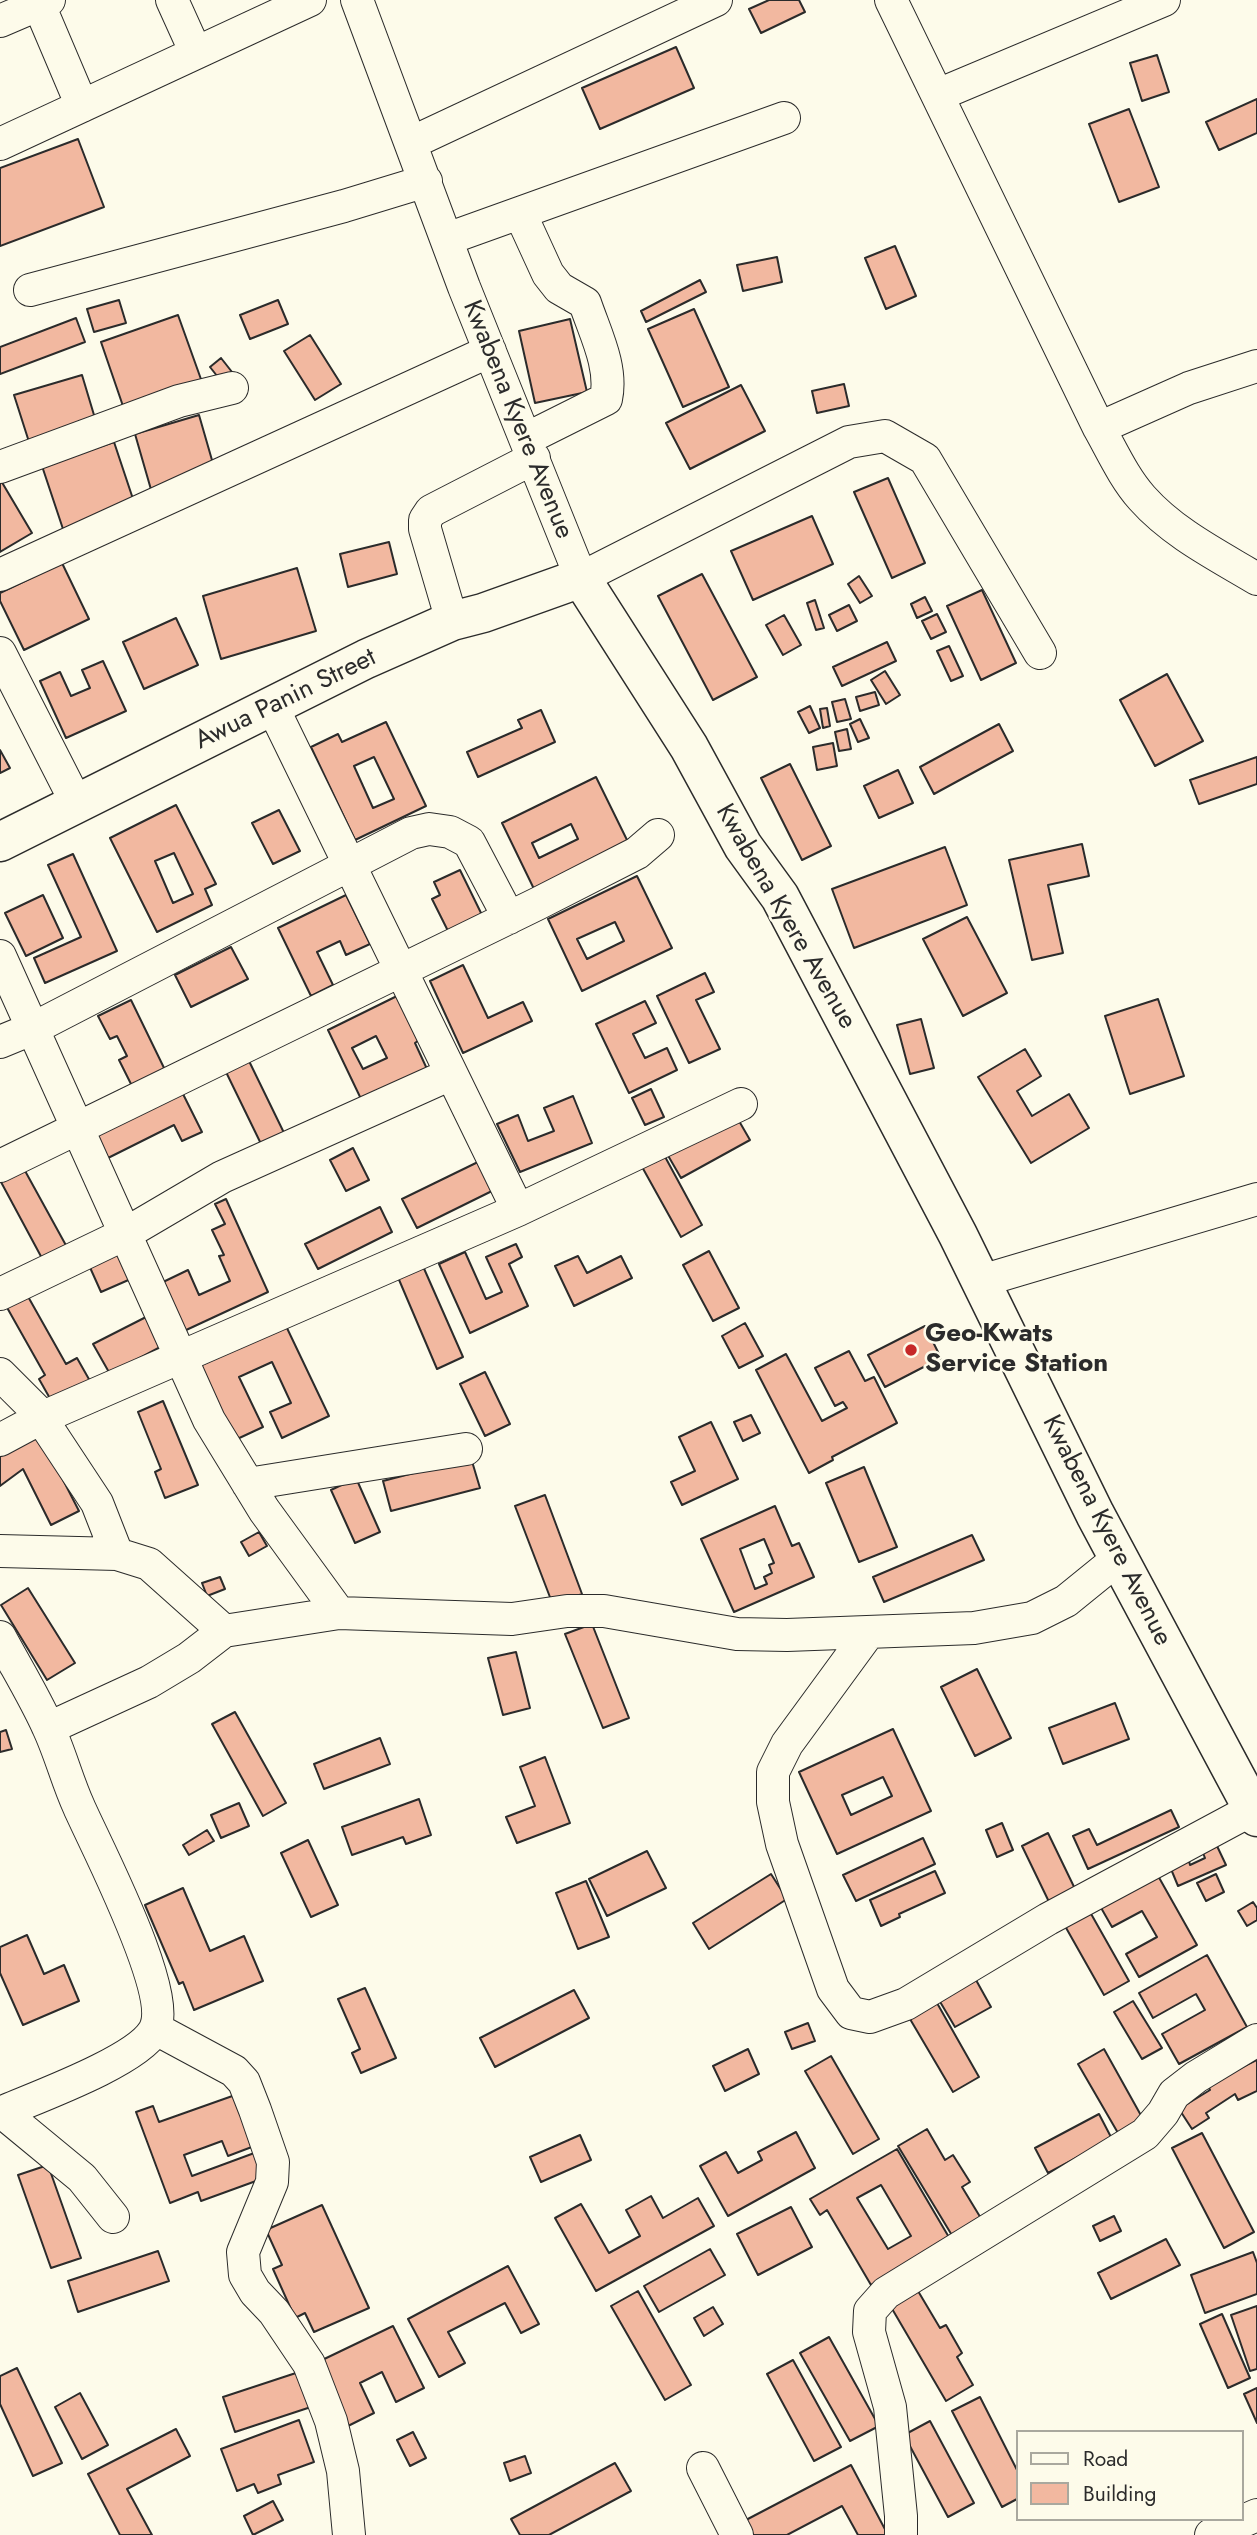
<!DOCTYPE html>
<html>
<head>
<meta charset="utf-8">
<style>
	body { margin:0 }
	#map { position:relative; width:1257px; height:2535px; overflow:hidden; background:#fdfbea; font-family:Jost,sans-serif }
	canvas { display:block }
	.legend { position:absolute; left:1016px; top:2430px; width:228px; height:91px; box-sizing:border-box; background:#fdfbea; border:2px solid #a9a89e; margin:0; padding:9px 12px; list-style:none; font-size:21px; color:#2b2b2b }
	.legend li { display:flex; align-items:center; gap:14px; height:35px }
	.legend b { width:35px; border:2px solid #a9a89e }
</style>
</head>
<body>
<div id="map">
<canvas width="1257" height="2535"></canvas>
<ul class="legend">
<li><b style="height:9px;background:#fdfbea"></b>Road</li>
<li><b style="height:19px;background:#f2b8a0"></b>Building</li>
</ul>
</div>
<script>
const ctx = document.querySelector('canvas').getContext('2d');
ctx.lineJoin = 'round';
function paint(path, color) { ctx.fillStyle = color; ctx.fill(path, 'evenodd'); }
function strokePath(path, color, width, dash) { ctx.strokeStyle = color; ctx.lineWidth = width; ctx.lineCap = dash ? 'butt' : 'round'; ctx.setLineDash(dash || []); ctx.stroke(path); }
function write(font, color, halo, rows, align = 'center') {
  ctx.font = font + ' Jost,sans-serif'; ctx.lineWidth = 5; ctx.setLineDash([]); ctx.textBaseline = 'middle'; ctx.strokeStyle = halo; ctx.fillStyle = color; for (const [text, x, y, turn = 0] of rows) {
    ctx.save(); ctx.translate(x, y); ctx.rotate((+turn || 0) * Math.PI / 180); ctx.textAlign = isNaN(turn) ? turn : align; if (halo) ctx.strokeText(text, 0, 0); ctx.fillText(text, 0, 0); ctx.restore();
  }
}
const building = new Path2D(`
	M 769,0 L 799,0 L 805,12 L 761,33 L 749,9 Z
	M 676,47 L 694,88 L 600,129 L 582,88 Z
	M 1157,55 L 1169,92 L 1142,101 L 1130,63 Z
	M 1257,99 L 1257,133 L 1219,150 L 1206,122 Z
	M 1129,109 L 1159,187 L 1119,202 L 1089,124 Z
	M 78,139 L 104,207 L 0,246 L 0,168 Z
	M 895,246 L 916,296 L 886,309 L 865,258 Z
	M 777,257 L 782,282 L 743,291 L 737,265 Z
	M 700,280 L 706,292 L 646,322 L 641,311 Z
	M 119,300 L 126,323 L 94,332 L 87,309 Z
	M 278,300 L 288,324 L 250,339 L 240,315 Z
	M 694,309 L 729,387 L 683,407 L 648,329 Z
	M 178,315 L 202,382 L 124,409 L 101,342 Z
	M 76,318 L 85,342 L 0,374 L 0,347 Z
	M 570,319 L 587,392 L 535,403 L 519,331 Z
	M 310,335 L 341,384 L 315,400 L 284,351 Z
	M 221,358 L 232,372 L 221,381 L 210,367 Z
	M 82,375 L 97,425 L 30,445 L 14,395 Z
	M 844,384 L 849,406 L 817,413 L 812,391 Z
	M 741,385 L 765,431 L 690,469 L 666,423 Z
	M 199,415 L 216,474 L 152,493 L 135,434 Z
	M 114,442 L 137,511 L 65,535 L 42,466 Z
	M 888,478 L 925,563 L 892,578 L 854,492 Z
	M 0,479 L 32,533 L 0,552 Z
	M 812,516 L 833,564 L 753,600 L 731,551 Z
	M 389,542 L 397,574 L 348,587 L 340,554 Z
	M 62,563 L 89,619 L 24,650 L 0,601 L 0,593 Z
	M 297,568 L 316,631 L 221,659 L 203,596 Z
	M 702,574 L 757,677 L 713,700 L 658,596 Z
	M 859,576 L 872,596 L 860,603 L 848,584 Z
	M 982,590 L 1016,663 L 981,680 L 947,606 Z
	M 925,597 L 932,611 L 917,618 L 911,604 Z
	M 815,600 L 824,628 L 816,630 L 807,603 Z
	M 849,605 L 857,621 L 837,631 L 829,615 Z
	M 937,614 L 946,632 L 931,639 L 922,621 Z
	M 784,615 L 801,645 L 783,655 L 766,625 Z
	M 176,618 L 198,665 L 144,689 L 123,642 Z
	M 887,642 L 896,661 L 842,686 L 833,667 Z
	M 949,646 L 963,676 L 951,681 L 937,651 Z
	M 103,661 L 126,711 L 66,738 L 40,681 L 60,672 L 71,696 L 90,688 L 82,670 Z
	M 885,671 L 900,695 L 886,704 L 871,680 Z
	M 1167,674 L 1203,741 L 1155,766 L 1120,700 Z
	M 875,692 L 879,705 L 860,711 L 856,697 Z
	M 845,699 L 851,719 L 837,722 L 832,702 Z
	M 810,706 L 820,728 L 809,733 L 798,712 Z
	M 827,708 L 830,726 L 823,728 L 820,709 Z
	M 541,710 L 555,742 L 478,777 L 467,752 L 522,728 L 518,720 Z
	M 860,719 L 869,738 L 858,742 L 850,724 Z
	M 386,722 L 426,806 L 355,840 L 311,747 L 338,734 L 342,742 ZM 374,757 L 394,799 L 373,808 L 354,766 Z
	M 999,724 L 1013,751 L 934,794 L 920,767 Z
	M 847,729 L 851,749 L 839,751 L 835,732 Z
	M 833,743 L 837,766 L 817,770 L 813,747 Z
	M 0,750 L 10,768 L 0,773 Z
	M 1257,757 L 1257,784 L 1199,804 L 1190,780 Z
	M 790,764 L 831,846 L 802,860 L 761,778 Z
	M 898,770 L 913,803 L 879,818 L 864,786 Z
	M 596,777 L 628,842 L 534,889 L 502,823 ZM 571,824 L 578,839 L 539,858 L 532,843 Z
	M 176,805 L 216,884 L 205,889 L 212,905 L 157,932 L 110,838 ZM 174,853 L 193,894 L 173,903 L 155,861 Z
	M 279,810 L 300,851 L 273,864 L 252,823 Z
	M 1082,844 L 1089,876 L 1048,885 L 1063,953 L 1032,960 L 1009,860 Z
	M 945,847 L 967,905 L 854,948 L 832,889 Z
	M 73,854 L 117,951 L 45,983 L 34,958 L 81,937 L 48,865 Z
	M 460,870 L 482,915 L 448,931 L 432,899 L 440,895 L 434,882 Z
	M 637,876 L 672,948 L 582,991 L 548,919 ZM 615,922 L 624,941 L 587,959 L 577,939 Z
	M 43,895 L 63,938 L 26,956 L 5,913 Z
	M 346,895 L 370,944 L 346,955 L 340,941 L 317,952 L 333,985 L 311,996 L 278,928 Z
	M 967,917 L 1007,993 L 963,1016 L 923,939 Z
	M 231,947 L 248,979 L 191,1007 L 175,975 Z
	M 463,965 L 488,1018 L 523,1002 L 532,1021 L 463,1053 L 430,981 Z
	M 705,973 L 714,992 L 696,1000 L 720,1049 L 689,1063 L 657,996 Z
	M 397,996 L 419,1040 L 415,1043 L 427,1069 L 362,1101 L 328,1030 ZM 376,1036 L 387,1058 L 363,1069 L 352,1048 Z
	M 1158,999 L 1184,1076 L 1130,1094 L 1105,1016 Z
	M 131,1000 L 166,1072 L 133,1088 L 119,1060 L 127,1056 L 117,1036 L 110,1039 L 98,1016 Z
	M 645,1001 L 656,1023 L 633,1034 L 645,1058 L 667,1048 L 677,1070 L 629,1093 L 596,1024 Z
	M 921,1019 L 934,1068 L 910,1074 L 897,1025 Z
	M 1025,1049 L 1041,1076 L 1017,1091 L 1032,1116 L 1069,1094 L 1089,1128 L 1031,1163 L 978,1077 Z
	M 249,1061 L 287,1139 L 264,1150 L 226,1072 Z
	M 651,1089 L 664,1117 L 645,1125 L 632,1098 Z
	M 182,1092 L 202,1132 L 182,1141 L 174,1125 L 106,1159 L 94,1136 Z
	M 573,1096 L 592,1143 L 520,1172 L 497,1124 L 518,1115 L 528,1141 L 554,1131 L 544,1108 Z
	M 735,1114 L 750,1140 L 681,1178 L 666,1152 Z
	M 353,1148 L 369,1180 L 346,1191 L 330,1160 Z
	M 663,1153 L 702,1225 L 681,1237 L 641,1165 Z
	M 480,1161 L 494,1190 L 417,1228 L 402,1199 Z
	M 24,1169 L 68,1249 L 44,1262 L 1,1182 Z
	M 226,1199 L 268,1292 L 184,1331 L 161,1283 L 188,1270 L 199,1295 L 230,1281 L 219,1256 L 224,1255 L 212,1230 L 225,1224 L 215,1204 Z
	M 380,1207 L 392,1232 L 318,1269 L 305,1244 Z
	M 516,1244 L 522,1257 L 509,1264 L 528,1306 L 470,1333 L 439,1264 L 465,1252 L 486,1299 L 502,1292 L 486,1257 Z
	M 120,1249 L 133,1278 L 101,1292 L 88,1263 Z
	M 709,1251 L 739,1308 L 713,1321 L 683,1265 Z
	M 578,1256 L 587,1273 L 621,1256 L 632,1278 L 574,1306 L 555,1266 Z
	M 422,1264 L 463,1357 L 437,1369 L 397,1275 Z
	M 26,1293 L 66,1364 L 77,1358 L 90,1381 L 52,1402 L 39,1379 L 45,1375 L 5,1304 Z
	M 148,1316 L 164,1345 L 110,1374 L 93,1344 Z
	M 745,1323 L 763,1356 L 739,1368 L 722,1336 Z
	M 286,1326 L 329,1416 L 282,1438 L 270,1412 L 291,1403 L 272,1362 L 239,1377 L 263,1427 L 235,1440 L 199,1366 Z
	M 925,1326 L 941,1358 L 885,1387 L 868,1355 Z
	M 849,1351 L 865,1381 L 874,1377 L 897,1423 L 832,1457 L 833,1460 L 809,1473 L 756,1370 L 786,1354 L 822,1421 L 847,1408 L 843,1402 L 835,1406 L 815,1368 Z
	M 485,1372 L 510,1424 L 485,1436 L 460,1384 Z
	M 163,1401 L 198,1485 L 165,1498 L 155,1472 L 161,1469 L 138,1412 Z
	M 751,1415 L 760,1433 L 743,1441 L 734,1422 Z
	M 711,1422 L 738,1479 L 682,1505 L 671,1482 L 695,1471 L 679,1437 Z
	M 38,1431 L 79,1511 L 51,1525 L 23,1469 L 0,1486 L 0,1456 Z
	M 471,1458 L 480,1488 L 391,1511 L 383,1481 Z
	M 864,1467 L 897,1547 L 859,1562 L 826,1483 Z
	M 356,1478 L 380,1532 L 355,1543 L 331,1490 Z
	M 545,1495 L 582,1594 L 553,1605 L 515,1506 Z
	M 775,1506 L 792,1546 L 799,1543 L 814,1577 L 734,1612 L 701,1539 ZM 764,1539 L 774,1563 L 769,1565 L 772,1573 L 764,1577 L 767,1584 L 755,1589 L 740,1549 Z
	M 259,1532 L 267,1546 L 249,1556 L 241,1542 Z
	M 972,1535 L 984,1560 L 884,1602 L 873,1577 Z
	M 220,1577 L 225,1589 L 207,1596 L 202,1583 Z
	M 28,1588 L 75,1663 L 47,1680 L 1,1605 Z
	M 592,1624 L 629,1718 L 603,1728 L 565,1634 Z
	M 516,1652 L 530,1708 L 503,1715 L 488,1658 Z
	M 977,1669 L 1011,1738 L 975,1756 L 941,1687 Z
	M 1115,1703 L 1129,1739 L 1063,1764 L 1049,1728 Z
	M 235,1712 L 286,1803 L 263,1816 L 212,1724 Z
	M 893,1729 L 931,1811 L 837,1854 L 799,1772 ZM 883,1777 L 892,1796 L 851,1815 L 842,1795 Z
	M 6,1730 L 12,1749 L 0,1752 L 0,1732 Z
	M 380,1738 L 390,1764 L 324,1789 L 314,1764 Z
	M 545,1757 L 570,1823 L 517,1843 L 506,1817 L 535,1806 L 520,1767 Z
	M 419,1799 L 431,1835 L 406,1844 L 403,1837 L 352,1855 L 342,1827 Z
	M 239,1803 L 249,1826 L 221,1838 L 211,1815 Z
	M 1171,1810 L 1179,1827 L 1088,1869 L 1073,1836 L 1089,1829 L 1097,1845 Z
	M 1002,1823 L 1013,1850 L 997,1857 L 986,1830 Z
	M 207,1830 L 214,1841 L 189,1855 L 183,1845 Z
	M 1048,1833 L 1077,1893 L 1051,1906 L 1022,1846 Z
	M 923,1838 L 935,1864 L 856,1901 L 843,1875 Z
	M 308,1840 L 338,1905 L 311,1917 L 281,1853 Z
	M 1217,1846 L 1226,1865 L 1178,1886 L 1171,1869 L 1189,1861 L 1190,1865 L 1205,1858 L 1203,1853 Z
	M 647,1851 L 666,1888 L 607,1916 L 589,1879 Z
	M 935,1871 L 945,1893 L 899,1914 L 900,1917 L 881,1926 L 870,1900 Z
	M 771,1874 L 787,1899 L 709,1949 L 693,1923 Z
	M 1157,1874 L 1197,1945 L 1139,1977 L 1126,1954 L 1157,1937 L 1142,1911 L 1112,1927 L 1100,1906 Z
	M 1216,1874 L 1224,1892 L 1206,1901 L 1197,1883 Z
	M 586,1881 L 609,1937 L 578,1949 L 556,1893 Z
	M 183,1888 L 210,1951 L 244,1936 L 263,1981 L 194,2010 L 183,1982 L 179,1984 L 145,1905 Z
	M 1253,1902 L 1257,1908 L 1257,1920 L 1247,1926 L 1238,1911 Z
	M 1090,1912 L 1129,1981 L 1104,1995 L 1065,1926 Z
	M 27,1935 L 44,1974 L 64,1965 L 79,2001 L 23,2025 L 0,1973 L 0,1947 Z
	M 1207,1955 L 1247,2027 L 1179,2064 L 1162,2034 L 1205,2010 L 1196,1994 L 1153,2018 L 1139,1993 Z
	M 976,1980 L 991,2007 L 955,2027 L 939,2000 Z
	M 365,1988 L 396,2058 L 361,2073 L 352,2053 L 360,2049 L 338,1999 Z
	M 574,1990 L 589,2018 L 495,2067 L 480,2038 Z
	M 1133,2001 L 1162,2048 L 1142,2059 L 1114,2012 Z
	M 937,2003 L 979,2077 L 953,2092 L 910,2019 Z
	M 808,2023 L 815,2041 L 792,2049 L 785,2032 Z
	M 748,2049 L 759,2074 L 725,2091 L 713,2066 Z
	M 1104,2049 L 1143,2119 L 1118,2133 L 1078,2064 Z
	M 831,2056 L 879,2139 L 853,2154 L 805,2071 Z
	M 1257,2060 L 1257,2091 L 1238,2100 L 1235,2094 L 1206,2113 L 1209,2118 L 1192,2129 L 1179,2109 L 1210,2090 L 1208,2086 L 1226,2075 Z
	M 238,2094 L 257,2145 L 228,2156 L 222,2141 L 184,2155 L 192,2176 L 257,2152 L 267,2177 L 201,2201 L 198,2192 L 170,2203 L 136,2112 L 153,2106 L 159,2122 Z
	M 1099,2114 L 1112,2139 L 1048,2173 L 1035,2148 Z
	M 927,2129 L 945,2160 L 953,2155 L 970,2182 L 962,2187 L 982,2220 L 953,2237 L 898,2146 Z
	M 796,2132 L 815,2168 L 728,2216 L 700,2166 L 726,2152 L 738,2173 L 762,2160 L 758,2152 Z
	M 1202,2133 L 1254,2232 L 1224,2248 L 1172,2148 Z
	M 580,2135 L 591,2160 L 541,2182 L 530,2157 Z
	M 897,2149 L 950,2239 L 871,2285 L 827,2210 L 820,2215 L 810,2199 ZM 881,2185 L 911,2236 L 888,2249 L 857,2198 Z
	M 48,2165 L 81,2258 L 51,2268 L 18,2175 Z
	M 651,2196 L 663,2218 L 698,2198 L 714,2226 L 596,2291 L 555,2218 L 581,2204 L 609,2253 L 640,2236 L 626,2210 Z
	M 322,2205 L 369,2308 L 314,2332 L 305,2313 L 295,2318 L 273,2269 L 282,2265 L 266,2230 Z
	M 791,2207 L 812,2247 L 758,2275 L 737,2234 Z
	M 1114,2216 L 1121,2231 L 1100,2241 L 1093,2226 Z
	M 1166,2239 L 1180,2265 L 1111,2299 L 1098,2273 Z
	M 710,2249 L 725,2275 L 659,2312 L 644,2286 Z
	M 158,2251 L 169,2281 L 78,2312 L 68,2281 Z
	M 1253,2252 L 1257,2263 L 1257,2294 L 1205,2313 L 1191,2275 Z
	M 508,2266 L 539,2324 L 521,2333 L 505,2303 L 448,2332 L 465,2363 L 439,2377 L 408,2319 Z
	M 638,2291 L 691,2385 L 665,2400 L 611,2306 Z
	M 918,2291 L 940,2328 L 946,2325 L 962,2353 L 957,2357 L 973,2385 L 946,2401 L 891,2307 Z
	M 1257,2306 L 1257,2369 L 1250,2371 L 1231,2315 Z
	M 713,2307 L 723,2324 L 704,2336 L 694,2318 Z
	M 1222,2314 L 1250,2378 L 1228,2388 L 1200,2324 Z
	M 393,2326 L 424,2388 L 396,2402 L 382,2372 L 360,2383 L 374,2413 L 348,2426 L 318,2362 Z
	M 829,2337 L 879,2426 L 850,2441 L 800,2353 Z
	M 793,2360 L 841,2447 L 814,2461 L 767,2374 Z
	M 17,2368 L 62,2463 L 33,2476 L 0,2404 L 0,2376 Z
	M 305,2370 L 317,2405 L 235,2432 L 223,2397 Z
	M 1257,2388 L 1257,2423 L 1244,2394 Z
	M 80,2393 L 108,2445 L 82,2459 L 55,2407 Z
	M 980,2397 L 1017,2470 L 1017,2499 L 1002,2507 L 952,2411 Z
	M 299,2420 L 314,2462 L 278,2475 L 281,2484 L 258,2493 L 254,2484 L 237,2491 L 221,2449 Z
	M 930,2421 L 974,2503 L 948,2517 L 904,2435 Z
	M 176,2429 L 190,2456 L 127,2489 L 152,2535 L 120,2535 L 88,2474 Z
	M 413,2432 L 426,2458 L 410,2466 L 397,2440 Z
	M 525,2456 L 531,2473 L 510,2481 L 504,2463 Z
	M 615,2463 L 631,2491 L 549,2535 L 520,2535 L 511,2519 Z
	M 851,2465 L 888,2535 L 858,2535 L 842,2506 L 787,2535 L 752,2535 L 744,2521 Z
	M 273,2501 L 283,2520 L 253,2535 L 244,2516 Z`);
paint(building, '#f2b8a0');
strokePath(building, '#2b2b2b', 2);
const minor = new Path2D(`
	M 37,0 L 82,106
	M 172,0 L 196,53
	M 357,0 L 464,287 L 581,578 L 849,442 L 885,436 L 925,459 L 1040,653
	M 891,0 L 1099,428 C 1112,451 1124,478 1142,498 C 1173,533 1217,555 1257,579
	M 0,21 L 49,0
	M 938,95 L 1164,0
	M 411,143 L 716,0
	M 0,144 L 310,0
	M 520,213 L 548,274 L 559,288 L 585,303 C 595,333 613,367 606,399 L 526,439
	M 447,239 L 784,118
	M 30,290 L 344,206 L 426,181
	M 1099,428 L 1189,388 L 1257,366
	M 0,467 L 179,401 L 232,388
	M 0,575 L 490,351
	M 452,621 L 425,529 L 425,520 L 431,511 L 534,458
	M 0,653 L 77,804
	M 272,706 L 518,1210
	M 0,956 L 209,1420 L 264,1510 L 339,1613
	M 0,1042 L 34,1028 L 411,833 L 429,829 L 450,832 L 469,842 L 509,918
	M 0,1166 L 537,904 L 637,853 L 658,835
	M 981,1281 L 1257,1199
	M 0,1294 L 125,1234 L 222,1177 L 451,1074
	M 0,1374 L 35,1409 L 97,1503 L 117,1554
	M 0,1440 L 41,1418 L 518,1210 L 741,1104
	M 248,1484 L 466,1449
	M 0,1551 L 117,1554 L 149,1564 L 224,1631
	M 869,1632 L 787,1744 L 773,1772 L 773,1802 L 782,1844 L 833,1989 L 851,2013 L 870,2017 L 906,2004 L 1048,1919 L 1253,1809
	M 0,1637 C 16,1667 34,1696 48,1727 C 60,1752 67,1781 79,1807 C 96,1846 175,1995 154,2031 C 135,2062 37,2097 0,2113
	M 49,1728 L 149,1682 L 189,1658 L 224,1631 L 339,1613 L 512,1619 L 567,1611 L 604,1611 L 737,1634 L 787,1635 L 974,1628 L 1032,1618 L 1066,1601 L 1119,1558
	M 156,2029 L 234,2071 L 244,2082 L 255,2110 L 273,2162 L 272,2182 L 243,2252 L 245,2275 L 255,2292 L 274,2312 L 309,2364 L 331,2421 L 343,2471 L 349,2535
	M 2,2112 L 82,2178 L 113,2217
	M 703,2468 L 737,2535
	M 901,2535 L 901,2516 L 890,2407 L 869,2332 L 870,2311 L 886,2293 L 1145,2134 L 1163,2113 L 1174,2094 L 1196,2077 L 1257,2040
	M 1211,2535 L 1257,2515`);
const major = new Path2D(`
	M 0,842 L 366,659 L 452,621 L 483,613 L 581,578 L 689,747 L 743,846 L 780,897 L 958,1235 L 1095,1514 L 1257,1817`);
strokePath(minor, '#2b2b2b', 34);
strokePath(major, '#2b2b2b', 41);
strokePath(minor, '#fdfbea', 32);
strokePath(major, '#fdfbea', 38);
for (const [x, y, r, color] of [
	[911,1350,7,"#c62828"]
]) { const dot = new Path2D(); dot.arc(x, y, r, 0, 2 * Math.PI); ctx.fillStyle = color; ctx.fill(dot); strokePath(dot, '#fdfbea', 2.5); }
write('26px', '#2b2b2b', '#fdfbea', [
	["Kwabena Kyere Avenue",517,420,68],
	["Awua Panin Street",286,700,-26],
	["Kwabena Kyere Avenue",785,917,60],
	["Kwabena Kyere Avenue",1106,1531,63]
]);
write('bold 26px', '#2b2b2b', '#fdfbea', [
	["Geo-Kwats",925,1335],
	["Service Station",925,1365]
], 'left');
</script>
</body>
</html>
